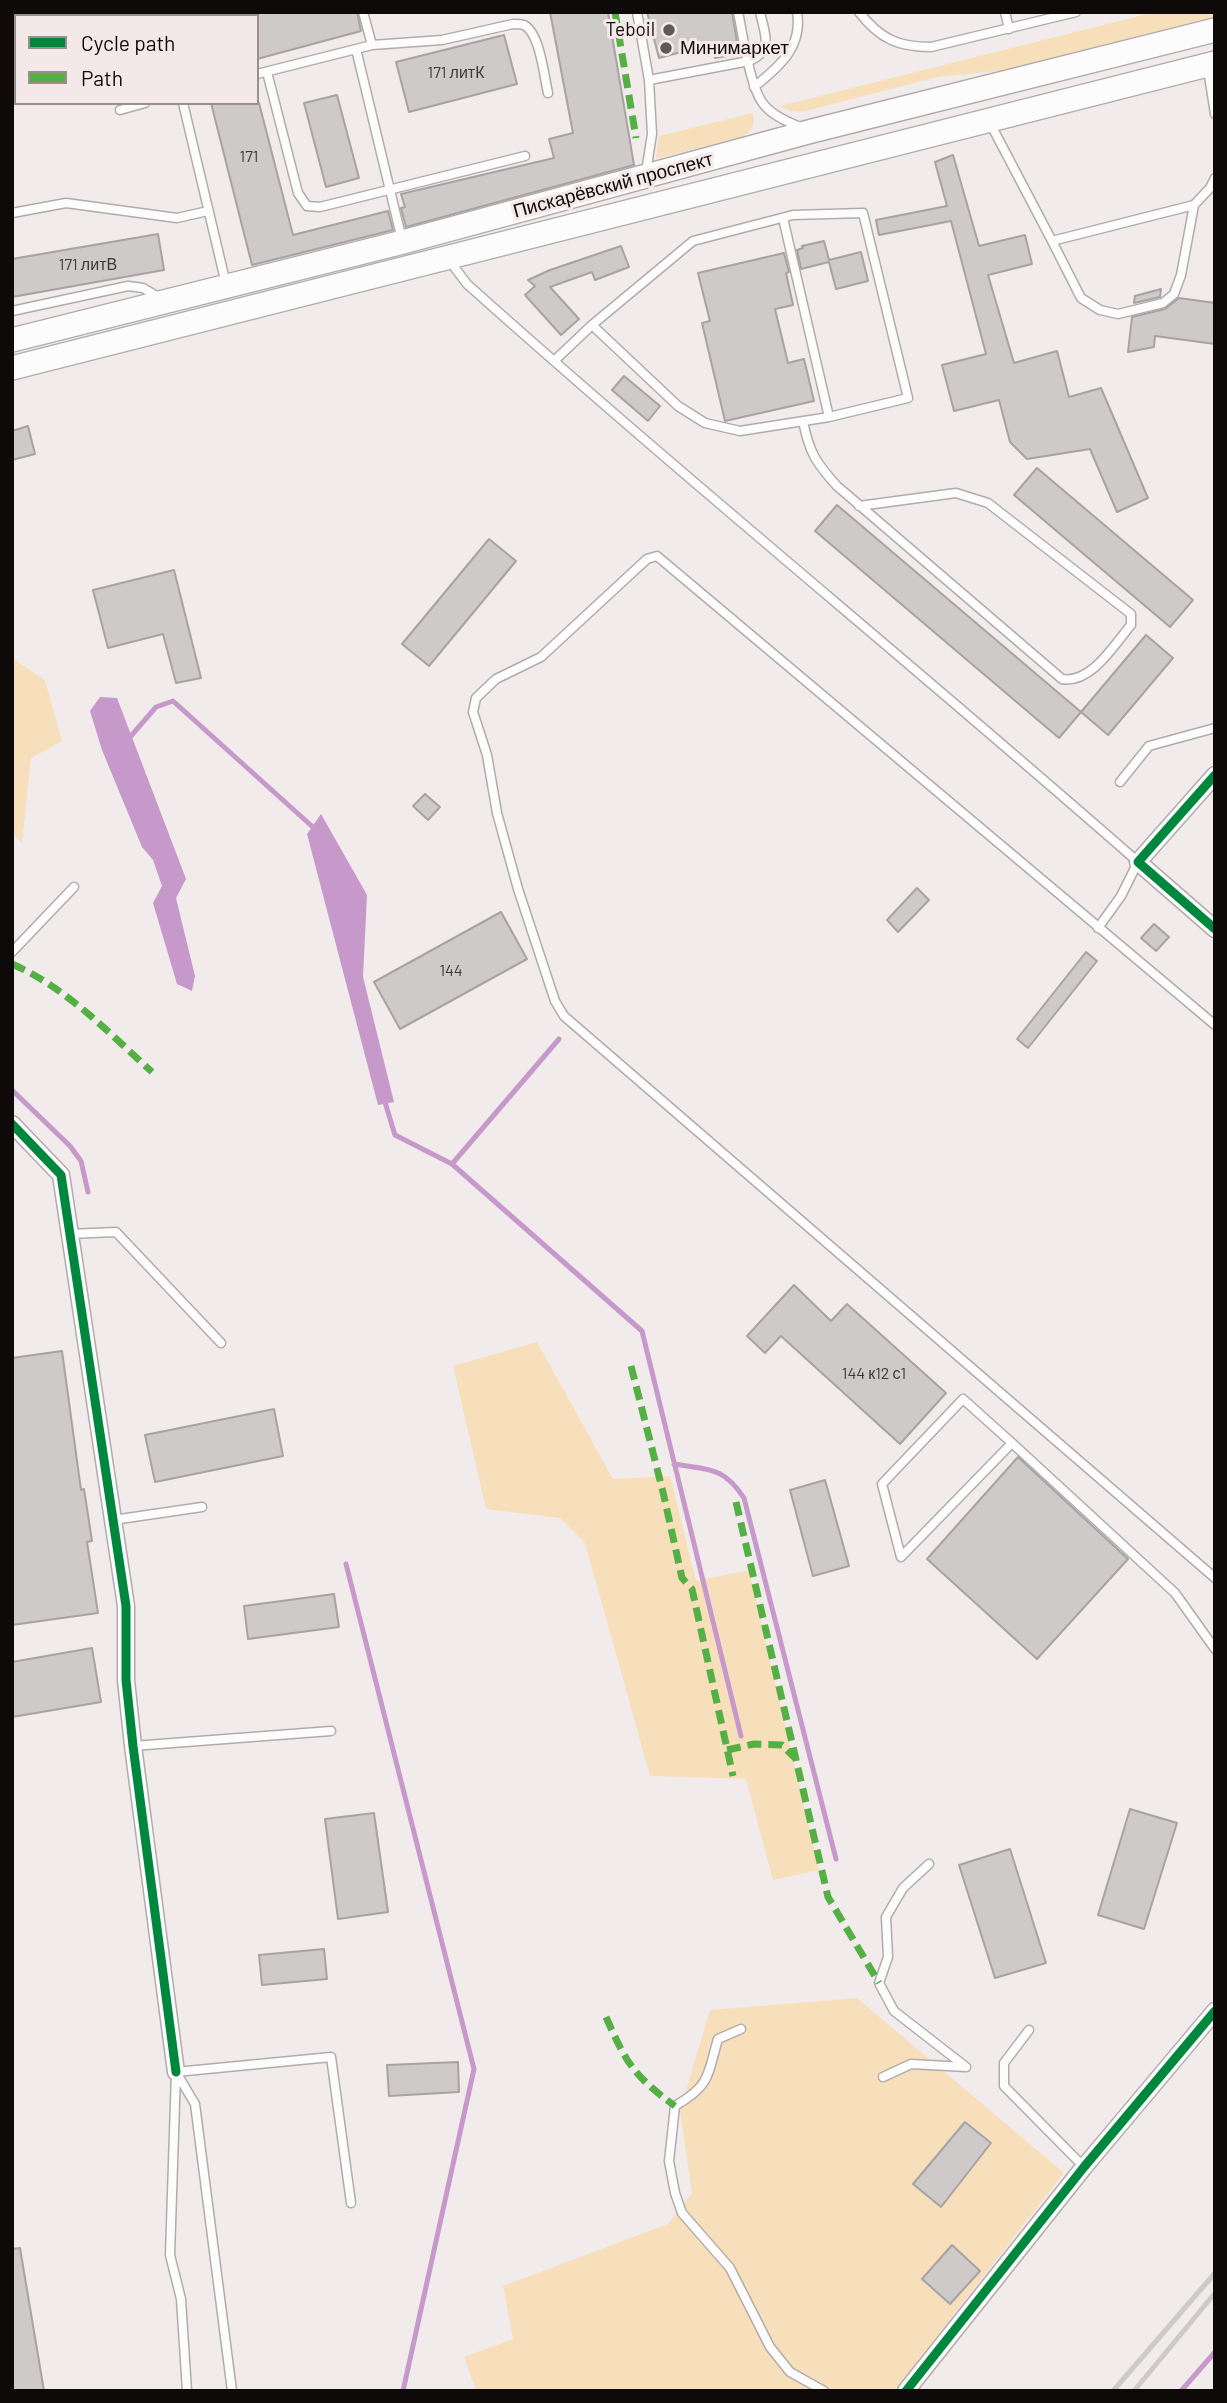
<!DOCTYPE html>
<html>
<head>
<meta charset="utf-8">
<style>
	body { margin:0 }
	#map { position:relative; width:1227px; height:2403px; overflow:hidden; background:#f1ebeb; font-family:Barlow,sans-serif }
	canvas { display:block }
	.frame { position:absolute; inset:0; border:14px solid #0e0a0a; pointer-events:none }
	.legend { position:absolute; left:14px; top:14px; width:245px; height:91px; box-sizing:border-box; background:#f4e9e8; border:2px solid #98908f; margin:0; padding:9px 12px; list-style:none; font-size:21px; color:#0e0a0a }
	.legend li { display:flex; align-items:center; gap:14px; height:35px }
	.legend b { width:35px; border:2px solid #98908f }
</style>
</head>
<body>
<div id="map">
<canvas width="1227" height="2403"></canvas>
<div class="frame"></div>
<ul class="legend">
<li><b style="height:9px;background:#00873e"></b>Cycle path</li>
<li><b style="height:9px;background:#54b044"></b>Path</li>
</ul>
</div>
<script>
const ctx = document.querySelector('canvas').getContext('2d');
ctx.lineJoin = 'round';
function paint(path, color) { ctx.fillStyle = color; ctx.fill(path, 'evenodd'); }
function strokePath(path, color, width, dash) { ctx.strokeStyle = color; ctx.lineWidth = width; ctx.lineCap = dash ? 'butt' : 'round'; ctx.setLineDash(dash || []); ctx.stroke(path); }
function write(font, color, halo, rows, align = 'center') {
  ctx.font = font + ' Barlow,sans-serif'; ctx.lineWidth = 6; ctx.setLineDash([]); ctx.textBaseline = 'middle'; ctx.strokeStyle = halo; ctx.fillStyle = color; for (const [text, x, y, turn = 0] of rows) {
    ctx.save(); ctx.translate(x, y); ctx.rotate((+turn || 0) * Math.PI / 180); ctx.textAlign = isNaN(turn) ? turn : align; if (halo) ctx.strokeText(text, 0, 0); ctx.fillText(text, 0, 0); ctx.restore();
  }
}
paint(new Path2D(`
	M 12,12 L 135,12 L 123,16 L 16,16 L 16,45 L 12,46 Z
	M 1155,12 L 1215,12 L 1215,18 L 1007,70 L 937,77 L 802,112 L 791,111 L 780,106 Z
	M 753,113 C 755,126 753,131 741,137 L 659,158 L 656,157 L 659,136 Z
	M 12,658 L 45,680 L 62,741 L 31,758 L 22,843 L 12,833 Z
	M 537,1342 L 613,1479 L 670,1476 L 696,1581 L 749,1570 L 819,1870 L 773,1880 L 746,1779 L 650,1776 L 585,1543 L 560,1518 L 486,1509 L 453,1366 Z
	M 857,1998 L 1064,2173 L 894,2391 L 476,2391 L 464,2357 L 513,2339 L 503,2286 L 668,2224 L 692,2193 L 680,2111 L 710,2010 Z`), '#f8dfbc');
paint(new Path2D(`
	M 100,697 L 117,698 L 186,879 L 176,898 L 195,976 L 192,991 L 177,984 L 153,903 L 162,886 L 153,860 L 142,847 L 102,750 L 90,711 Z
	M 321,814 L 367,895 L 363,977 L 394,1102 L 378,1105 L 307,834 Z`), '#c798ca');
strokePath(new Path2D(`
	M 131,736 L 156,707 L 173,701 L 315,829
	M 559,1039 L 452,1164 L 642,1331 L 741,1736
	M 12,1090 L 70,1146 L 81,1161 L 88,1192
	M 384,1099 L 395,1135 L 452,1164
	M 674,1464 C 709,1470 723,1466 744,1498 L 836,1859
	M 346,1564 L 474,2069 L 403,2391
	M 1181,2391 L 1215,2352`), '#c798ca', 5);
const building = new Path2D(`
	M 257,12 L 357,12 L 361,31 L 257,59 Z
	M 550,12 L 608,12 L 634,165 L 406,227 L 401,208 L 405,207 L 401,194 L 554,158 L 549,139 L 573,133 Z
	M 647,12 L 732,12 L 739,54 L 715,58 L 711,44 L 659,58 Z
	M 504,35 L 517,84 L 409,112 L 396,62 Z
	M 337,95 L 359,178 L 326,187 L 304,103 Z
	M 211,103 L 259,103 L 293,235 L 388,211 L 393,230 L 252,265 Z
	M 953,155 L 979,246 L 1025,235 L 1032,264 L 988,275 L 1014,363 L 1057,351 L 1069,397 L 1101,388 L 1148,498 L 1117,512 L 1090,449 L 1027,459 L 1010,442 L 999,400 L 954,411 L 942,365 L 986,354 L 951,221 L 879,235 L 876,220 L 947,206 L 935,162 Z
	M 158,234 L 164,270 L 12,297 L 12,259 Z
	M 824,241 L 829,260 L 861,252 L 868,281 L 836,289 L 829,262 L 801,269 L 797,250 L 803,248 L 802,246 Z
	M 621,246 L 629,267 L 595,280 L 592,272 L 550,287 L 579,319 L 561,335 L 525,295 L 535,286 L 528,280 L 550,270 Z
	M 784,253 L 789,272 L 786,273 L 793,305 L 775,309 L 788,363 L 804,359 L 814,401 L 725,421 L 702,323 L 710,321 L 698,273 Z
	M 1161,289 L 1160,297 L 1134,303 L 1135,296 Z
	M 1179,298 L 1215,303 L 1215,344 L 1155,336 L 1154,347 L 1128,352 L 1132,317 L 1165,309 Z
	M 624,376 L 660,406 L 648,421 L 612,390 Z
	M 28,426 L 35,454 L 12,460 L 12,431 Z
	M 1037,468 L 1193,600 L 1170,627 L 1014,495 Z
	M 837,505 L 1081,712 L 1059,738 L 815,531 Z
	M 489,539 L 516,561 L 429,666 L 402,644 Z
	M 174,570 L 201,678 L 176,683 L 163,634 L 108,648 L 93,590 Z
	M 1146,635 L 1173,658 L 1108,735 L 1081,712 Z
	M 425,794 L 440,807 L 428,820 L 413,806 Z
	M 917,888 L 929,900 L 898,932 L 887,920 Z
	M 501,912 L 527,959 L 400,1029 L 374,982 Z
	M 1154,924 L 1169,937 L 1156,951 L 1141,938 Z
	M 1086,952 L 1097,961 L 1028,1048 L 1017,1039 Z
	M 794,1285 L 831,1321 L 847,1304 L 946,1393 L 900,1444 L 781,1336 L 765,1353 L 747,1336 Z
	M 62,1351 L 81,1490 L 84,1489 L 92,1541 L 87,1542 L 98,1613 L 12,1625 L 12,1358 Z
	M 274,1409 L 283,1456 L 155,1482 L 145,1435 Z
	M 1018,1457 L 1128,1559 L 1037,1659 L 927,1559 Z
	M 825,1480 L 849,1566 L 813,1576 L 790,1490 Z
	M 334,1594 L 339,1627 L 248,1639 L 244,1606 Z
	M 92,1648 L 101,1702 L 12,1717 L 12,1662 Z
	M 1130,1809 L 1177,1823 L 1144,1929 L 1098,1915 Z
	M 374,1813 L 388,1912 L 338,1919 L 325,1819 Z
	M 1010,1849 L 1046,1963 L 995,1978 L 959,1865 Z
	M 324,1949 L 327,1979 L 262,1985 L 259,1955 Z
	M 458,2062 L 459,2092 L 389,2096 L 387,2065 Z
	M 965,2122 L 991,2143 L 941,2207 L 913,2184 Z
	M 952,2245 L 980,2271 L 950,2304 L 922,2279 Z
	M 20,2248 L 44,2391 L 12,2391 L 12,2249 Z`);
paint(building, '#cecac9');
strokePath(building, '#a7a3a2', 2);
const lane = new Path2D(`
	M 363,12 L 372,45
	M 637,12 L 649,80 L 652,134 L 646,172
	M 738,12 C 743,35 750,90 765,106 C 775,117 789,122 802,128
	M 859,12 C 880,39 898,47 931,47 L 1076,12
	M 1005,12 L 1009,29
	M 356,49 L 402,240
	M 1211,66 L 1209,76 L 1215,114
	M 267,72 L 298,193 L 307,206 L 320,207 L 525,156
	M 257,74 L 372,45 L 442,40 L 513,24 C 517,24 521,24 524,25 C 540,33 544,76 548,93
	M 649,80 L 749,61 C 774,50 765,35 760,12
	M 754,87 C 779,67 803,47 797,12
	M 183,103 L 226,284
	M 120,110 L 145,103
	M 990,123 L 1052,241 L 1194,205 L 1210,188 L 1215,178
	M 12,213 L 66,203 L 177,218 L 208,211
	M 783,218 L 829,417
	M 1052,241 L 1081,298 L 1100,310 L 1118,314 L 1163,303 L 1174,294 L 1181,275 L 1194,205
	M 451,259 L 455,268 L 467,284 C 687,481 916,667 1138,862 L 1121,896 L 1098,928
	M 12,311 L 128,286 L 143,288 L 160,298
	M 554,361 L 592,325 L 693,241 L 793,215 L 863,213 L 908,398 L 829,417 L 740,431 L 705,423 L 678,406 L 592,325
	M 803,421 C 809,452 816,463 837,486 L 1062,679 C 1091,684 1114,645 1131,625 L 1131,614 L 988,503 L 956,493 L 859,506
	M 1120,782 L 1149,746 L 1215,728
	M 12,952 L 74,887
	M 1215,1025 L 657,556 L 647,559 L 541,657 L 496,679 L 476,698 L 473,712 L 487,755 L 497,813 L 518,889 L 555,1001 L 564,1016 L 1215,1578
	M 69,1234 L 116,1232 L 221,1343
	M 963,1399 L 1012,1443 L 901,1557 L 882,1484 Z
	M 1012,1443 L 1175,1593 L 1215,1649
	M 113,1520 L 202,1507
	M 133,1746 L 331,1731
	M 929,1864 L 903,1888 L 886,1917 L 888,1957 L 879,1983 L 894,2011 L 966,2067
	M 741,2029 L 718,2039 C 707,2076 711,2085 675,2106 L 669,2161 L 675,2193 L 682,2213 L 730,2268 L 770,2347 L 790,2372 L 824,2391
	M 1029,2030 L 1004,2063 L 1004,2086 L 1084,2167
	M 176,2072 L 195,2104 L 232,2391
	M 176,2072 L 170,2255 L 181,2299 L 187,2391
	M 176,2072 L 331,2057 L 351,2203
	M 883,2077 L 911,2064 L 966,2067`);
const street = new Path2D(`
	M 1215,775 L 1138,862 L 1215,929
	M 12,1124 L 61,1175 L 126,1606 L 126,1680 L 133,1746 L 176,2072
	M 906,2391 L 1084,2167 L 1215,2011`);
const secondary = new Path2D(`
	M 12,340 L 403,242 L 812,131 L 1215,30
	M 12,368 L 1215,63`);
strokePath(lane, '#b1acac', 11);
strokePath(street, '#b1acac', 19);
strokePath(secondary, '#b1acac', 26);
strokePath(lane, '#fdfcfc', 8);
strokePath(street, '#fdfcfc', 16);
strokePath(secondary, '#fdfcfc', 23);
strokePath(new Path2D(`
	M 1113,2391 L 1215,2273
	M 1134,2391 L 1215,2293`), '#cccaca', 5);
strokePath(new Path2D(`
	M 615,12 L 636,138
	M 12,964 C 67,988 109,1033 152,1072
	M 631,1366 L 663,1492 L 682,1578 L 692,1589 L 733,1776
	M 736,1502 L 828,1897 L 879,1983
	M 727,1750 L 754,1744 L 782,1745 L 795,1758
	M 606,2017 C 626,2063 634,2076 675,2106`), '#54b044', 7, [14, 7]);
strokePath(new Path2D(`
	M 1215,775 L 1138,862 L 1215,929
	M 12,1124 L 61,1175 L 126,1606 L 126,1680 L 133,1746 L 176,2072
	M 906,2391 L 1084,2167 L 1215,2011`), '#00873e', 9);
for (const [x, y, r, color] of [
	[669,30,7,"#5d5959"],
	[666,48,7,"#5d5959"]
]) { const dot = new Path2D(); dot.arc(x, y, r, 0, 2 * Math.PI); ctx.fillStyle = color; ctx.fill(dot); strokePath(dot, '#f4e9e8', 2.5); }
write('16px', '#3e3a3a', null, [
	["171 литК",456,73],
	["171",249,157],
	["171 литВ",88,265],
	["144",451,971],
	["144 к12 с1",874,1374]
]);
write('19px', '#0e0a0a', '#f4e9e8', [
	["Teboil",655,30],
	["Минимаркет",680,48,"left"]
], 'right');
write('19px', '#0e0a0a', '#f4e9e8', [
	["Пискарёвский проспект",613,185,-15]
]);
</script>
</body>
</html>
